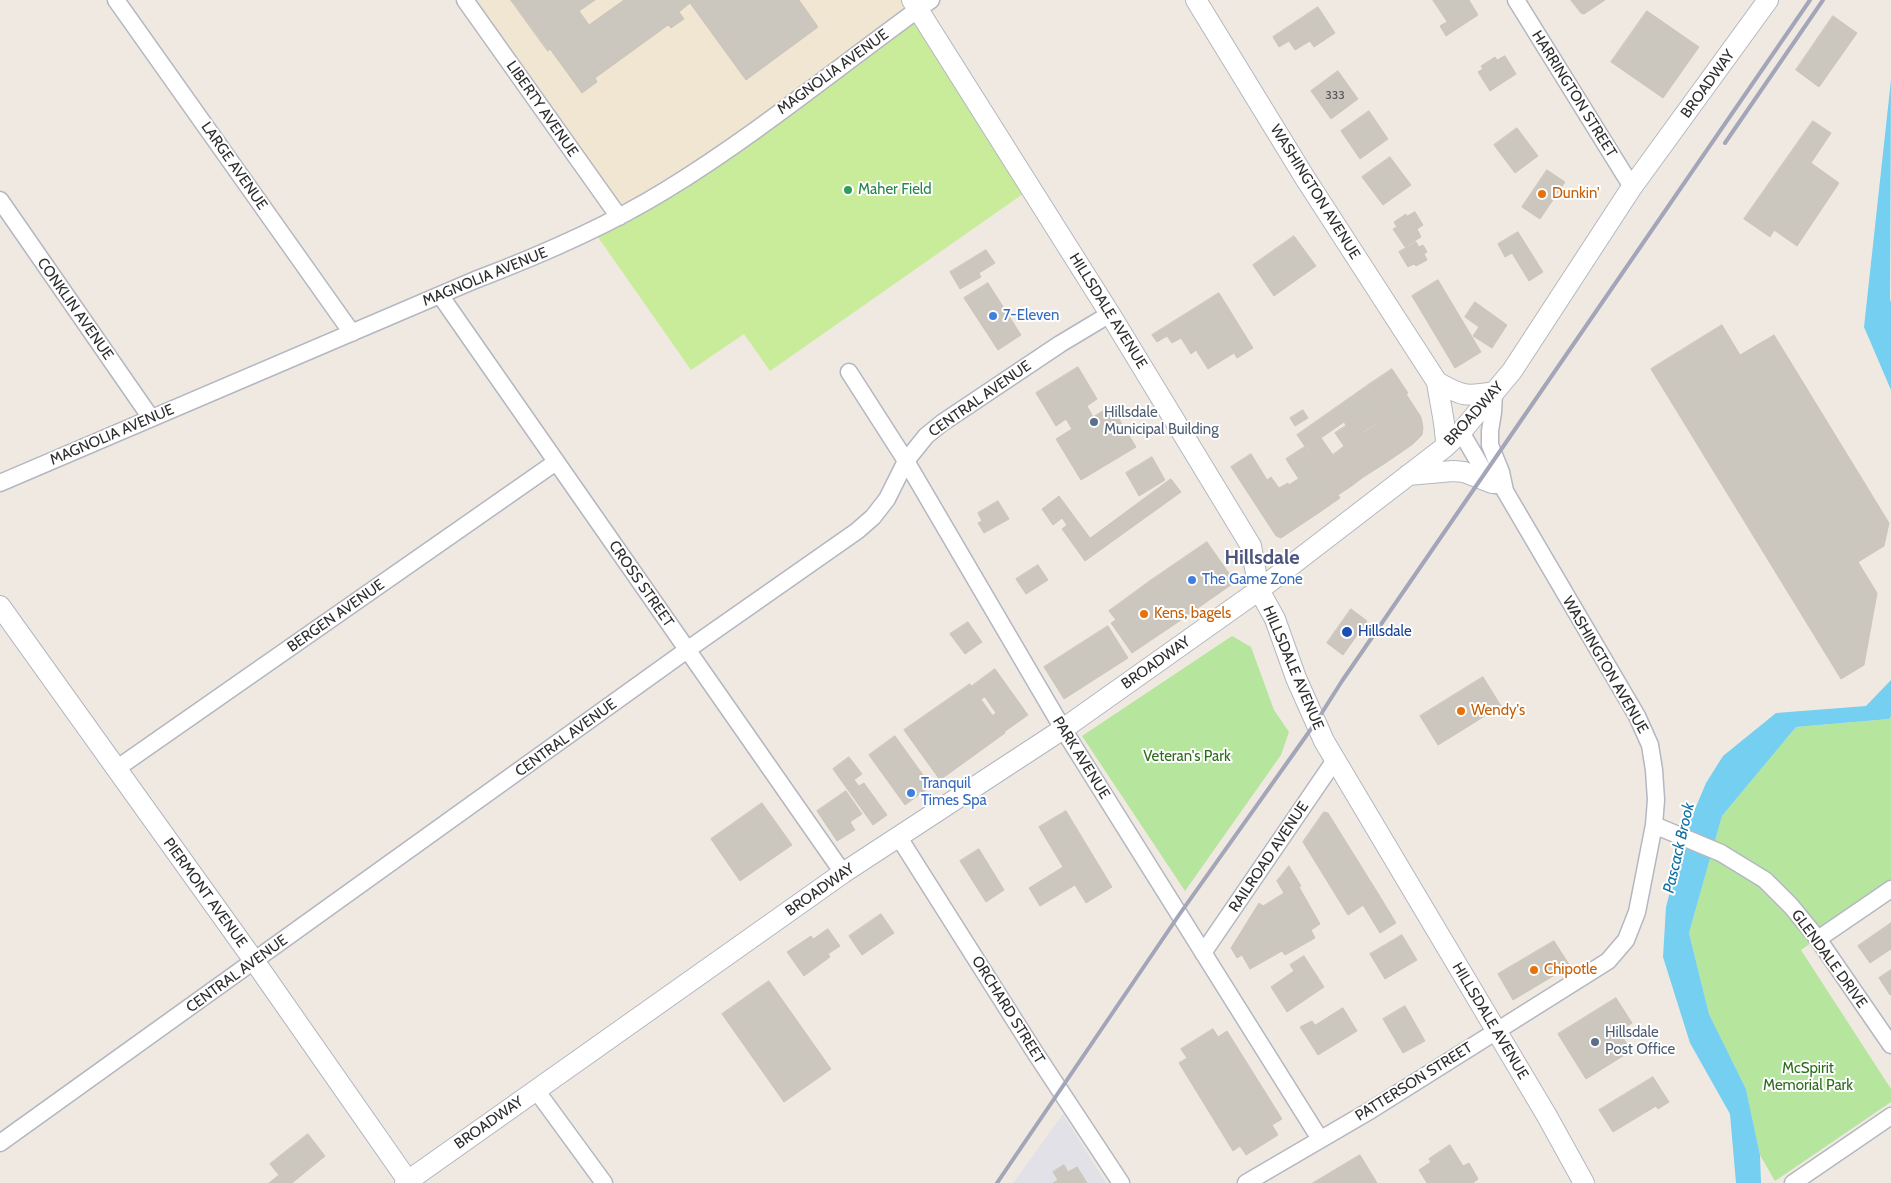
<!DOCTYPE html>
<html>
<head>
<meta charset="utf-8">
<style>
	body { margin:0 }
	canvas { display:block; background:#efe9e1 }
</style>
</head>
<body>
<canvas width="1891" height="1183"></canvas>
<script>
const ctx = document.querySelector('canvas').getContext('2d');
ctx.lineJoin = 'round';
function paint(path, color) { ctx.fillStyle = color; ctx.fill(path, 'evenodd'); }
function strokePath(path, color, width, dash) { ctx.strokeStyle = color; ctx.lineWidth = width; ctx.lineCap = dash ? 'butt' : 'round'; ctx.setLineDash(dash || []); ctx.stroke(path); }
function write(font, color, halo, rows, align = 'center') {
  ctx.font = font + ' Cabin,sans-serif'; ctx.lineWidth = 4; ctx.setLineDash([]); ctx.textBaseline = 'middle'; ctx.strokeStyle = halo; ctx.fillStyle = color; for (const [text, x, y, turn = 0] of rows) {
    ctx.save(); ctx.translate(x, y); ctx.rotate((+turn || 0) * Math.PI / 180); ctx.textAlign = isNaN(turn) ? turn : align; if (halo) ctx.strokeText(text, 0, 0); ctx.fillText(text, 0, 0); ctx.restore();
  }
}
paint(new Path2D(`
	M 1063,1114 L 1106,1183 L 1013,1183 Z`), '#e3e1e8');
paint(new Path2D(`
	M 465,0 L 912,0 L 918,9 L 619,217 Z`), '#f0e6d1');
paint(new Path2D(`
	M 1232,636 L 1251,647 L 1274,710 L 1289,732 L 1281,755 L 1185,891 L 1082,736 Z
	M 1891,716 L 1891,887 L 1801,950 L 1891,1089 L 1891,1102 L 1775,1181 L 1760,1155 L 1746,1089 L 1709,1014 L 1689,933 L 1722,816 L 1796,727 L 1889,719 Z`), '#b6e59e');
paint(new Path2D(`
	M 918,9 L 1030,189 L 770,371 L 744,334 L 691,370 L 593,230 L 619,217 Z`), '#c9ec9a');
paint(new Path2D(`
	M 1891,80 L 1890,299 L 1891,303 L 1891,390 L 1864,327 Z
	M 1891,680 L 1891,716 L 1889,719 L 1796,727 L 1722,816 L 1689,933 L 1709,1014 L 1746,1089 L 1760,1155 L 1761,1183 L 1736,1183 L 1730,1114 L 1690,1043 L 1663,957 L 1666,907 L 1685,833 L 1706,783 L 1723,756 L 1776,713 L 1866,706 Z`), '#75cff0');
const building = new Path2D(`
	M 511,0 L 595,0 L 579,11 L 589,25 L 624,0 L 799,0 L 818,27 L 746,80 L 690,3 L 679,12 L 684,19 L 671,28 L 668,25 L 595,78 L 597,82 L 582,93 L 550,49 L 548,51 Z
	M 1433,0 L 1469,0 L 1478,15 L 1446,36 L 1440,26 L 1447,22 Z
	M 1571,0 L 1605,0 L 1584,14 L 1581,13 Z
	M 1318,7 L 1335,33 L 1314,47 L 1310,41 L 1295,50 L 1289,41 L 1279,47 L 1273,37 Z
	M 1647,11 L 1699,47 L 1663,98 L 1611,62 Z
	M 1833,16 L 1857,33 L 1819,87 L 1796,70 Z
	M 1505,56 L 1516,74 L 1490,91 L 1478,72 L 1483,69 L 1481,66 L 1495,57 L 1497,60 Z
	M 1338,71 L 1358,99 L 1331,119 L 1311,91 Z
	M 1369,111 L 1388,139 L 1360,159 L 1341,131 Z
	M 1813,121 L 1831,133 L 1811,163 L 1839,183 L 1797,246 L 1774,230 L 1770,237 L 1744,219 Z
	M 1517,128 L 1538,156 L 1515,173 L 1494,145 Z
	M 1390,157 L 1411,185 L 1383,205 L 1362,177 Z
	M 1547,170 L 1565,182 L 1540,219 L 1522,207 Z
	M 1415,212 L 1423,225 L 1417,229 L 1421,237 L 1405,247 L 1393,229 L 1397,227 L 1394,222 L 1406,214 L 1407,216 Z
	M 1518,232 L 1543,272 L 1529,281 L 1512,253 L 1505,257 L 1498,244 Z
	M 1294,236 L 1316,266 L 1274,296 L 1253,265 Z
	M 1416,242 L 1419,247 L 1423,245 L 1427,252 L 1424,254 L 1427,260 L 1416,266 L 1414,264 L 1408,267 L 1399,252 Z
	M 986,250 L 995,263 L 979,273 L 981,277 L 960,289 L 950,272 Z
	M 1438,280 L 1481,352 L 1455,368 L 1412,296 Z
	M 988,283 L 1021,335 L 998,350 L 964,298 Z
	M 1219,293 L 1253,348 L 1237,358 L 1234,353 L 1208,369 L 1196,350 L 1191,354 L 1181,338 L 1172,343 L 1167,336 L 1157,342 L 1152,335 Z
	M 1475,302 L 1507,325 L 1492,348 L 1473,336 L 1479,327 L 1465,317 Z
	M 1722,325 L 1740,355 L 1774,335 L 1889,523 L 1884,546 L 1858,562 L 1877,593 L 1864,665 L 1841,679 L 1651,369 Z
	M 1078,367 L 1097,399 L 1087,406 L 1093,417 L 1111,406 L 1136,447 L 1081,480 L 1056,439 L 1072,429 L 1066,419 L 1056,426 L 1036,393 Z
	M 1392,369 L 1408,393 L 1387,407 L 1371,383 Z
	M 1371,383 L 1391,413 L 1355,439 L 1344,422 L 1321,438 L 1333,455 L 1318,465 L 1297,435 Z
	M 1406,394 L 1421,417 L 1423,427 L 1422,435 L 1413,444 L 1387,407 Z
	M 1303,410 L 1308,418 L 1295,426 L 1290,418 Z
	M 1391,413 L 1413,444 L 1400,453 L 1379,421 Z
	M 1379,421 L 1400,453 L 1387,462 L 1366,430 Z
	M 1347,425 L 1355,439 L 1344,446 L 1335,433 Z
	M 1366,430 L 1387,462 L 1376,469 L 1355,439 Z
	M 1355,439 L 1376,469 L 1362,478 L 1342,448 Z
	M 1306,446 L 1340,498 L 1320,512 L 1286,459 Z
	M 1342,448 L 1362,478 L 1353,485 L 1333,455 Z
	M 1251,454 L 1267,480 L 1271,477 L 1279,488 L 1288,483 L 1289,485 L 1298,479 L 1320,512 L 1281,538 L 1276,536 L 1231,467 Z
	M 1333,455 L 1353,485 L 1338,495 L 1318,465 Z
	M 1152,457 L 1165,480 L 1139,496 L 1126,473 Z
	M 1171,479 L 1181,492 L 1085,561 L 1062,529 L 1067,525 L 1062,518 L 1053,525 L 1042,509 L 1059,496 L 1090,538 Z
	M 998,501 L 1009,519 L 984,533 L 978,523 L 982,521 L 978,513 Z
	M 1207,542 L 1235,582 L 1178,622 L 1150,581 Z
	M 1038,565 L 1048,580 L 1026,594 L 1016,579 Z
	M 1150,581 L 1178,622 L 1132,653 L 1111,623 L 1116,620 L 1109,611 Z
	M 1351,609 L 1367,621 L 1343,655 L 1327,643 Z
	M 968,622 L 982,642 L 965,654 L 950,634 Z
	M 1108,626 L 1128,658 L 1064,699 L 1044,667 Z
	M 995,669 L 1028,715 L 1004,732 L 992,716 L 996,713 L 985,697 L 981,699 L 972,686 Z
	M 1483,677 L 1501,706 L 1438,745 L 1420,716 Z
	M 970,684 L 1005,733 L 940,780 L 904,730 Z
	M 895,736 L 931,786 L 905,805 L 869,755 Z
	M 849,757 L 862,774 L 854,780 L 859,786 L 864,783 L 887,815 L 873,825 L 833,769 Z
	M 846,791 L 862,814 L 850,822 L 855,830 L 837,841 L 817,811 Z
	M 762,803 L 792,845 L 740,881 L 711,839 Z
	M 1066,811 L 1112,887 L 1086,903 L 1075,885 L 1040,906 L 1029,888 L 1063,867 L 1039,827 Z
	M 1324,812 L 1328,813 L 1379,895 L 1348,915 L 1303,842 Z
	M 979,849 L 1004,890 L 986,902 L 960,861 Z
	M 1289,866 L 1301,886 L 1299,887 L 1320,924 L 1311,930 L 1315,938 L 1285,955 L 1282,951 L 1250,969 L 1242,955 L 1237,958 L 1231,948 L 1259,903 L 1263,906 L 1284,893 L 1277,881 Z
	M 1379,895 L 1396,923 L 1380,933 L 1363,905 Z
	M 881,914 L 894,933 L 862,955 L 849,936 Z
	M 1891,923 L 1891,949 L 1870,963 L 1858,946 Z
	M 828,929 L 840,946 L 828,954 L 830,957 L 804,976 L 787,952 L 811,936 L 813,939 Z
	M 1402,935 L 1417,960 L 1385,979 L 1370,954 Z
	M 1554,941 L 1570,966 L 1513,1000 L 1498,974 Z
	M 1304,956 L 1324,987 L 1287,1012 L 1271,987 L 1294,971 L 1290,965 Z
	M 1891,970 L 1891,994 L 1890,995 L 1879,978 Z
	M 769,981 L 831,1069 L 784,1102 L 722,1014 Z
	M 1616,998 L 1632,1023 L 1619,1031 L 1631,1051 L 1586,1079 L 1558,1034 Z
	M 1405,1006 L 1425,1041 L 1403,1053 L 1383,1019 Z
	M 1343,1008 L 1357,1031 L 1318,1055 L 1300,1027 L 1312,1021 L 1315,1025 Z
	M 1213,1029 L 1218,1037 L 1227,1031 L 1282,1119 L 1272,1125 L 1278,1135 L 1246,1155 L 1240,1146 L 1233,1151 L 1179,1063 L 1187,1058 L 1181,1049 Z
	M 1653,1077 L 1669,1102 L 1658,1109 L 1656,1106 L 1613,1132 L 1599,1110 Z
	M 308,1134 L 325,1156 L 292,1183 L 269,1183 L 279,1175 L 270,1164 Z
	M 1450,1145 L 1463,1166 L 1469,1163 L 1478,1179 L 1473,1183 L 1427,1183 L 1419,1170 L 1431,1162 L 1429,1159 Z
	M 1360,1155 L 1377,1183 L 1313,1183 Z
	M 1064,1165 L 1068,1172 L 1077,1167 L 1087,1183 L 1053,1183 L 1058,1180 L 1053,1172 Z`);
paint(building, '#cbc7bf');
strokePath(building, '#cbc5ba', 1);
const minor = new Path2D(`
	M 116,0 L 352,333
	M 465,0 L 619,217
	M 1516,0 L 1632,187
	M 0,200 L 151,418
	M 440,295 L 843,873
	M 849,372 L 906,461 L 1063,729 L 1320,1139
	M 1461,432 L 1485,473 L 1495,485
	M 0,483 L 475,280 C 541,255 606,227 666,190 C 759,133 843,63 931,0
	M 116,769 L 556,462
	M 1654,825 L 1721,853 L 1765,880 L 1791,906 L 1818,939 L 1891,1045
	M 898,836 L 1034,1051 L 1121,1183
	M 1818,939 L 1891,889
	M 1203,953 L 1335,760
	M 536,1090 L 604,1183
	M 0,1143 L 687,650 L 857,531 L 873,517 L 887,499 L 906,461 L 926,436 L 942,423 L 1060,344 L 1110,314
	M 1246,1183 L 1371,1110 L 1608,961 L 1626,940 L 1637,912 L 1654,825 L 1656,800 L 1654,770 L 1650,745 L 1637,716 L 1505,491 L 1501,472 L 1490,445 L 1490,431 L 1493,412 L 1494,392
	M 1793,1183 L 1891,1116`);
const tertiary = new Path2D(`
	M 912,0 L 1110,314 L 1251,546 L 1259,590 L 1275,619 L 1296,678 L 1324,741 L 1547,1116 L 1584,1183
	M 1196,0 L 1305,178 L 1437,382 C 1440,404 1446,424 1446,446
	M 1437,382 C 1462,396 1465,397 1494,392
	M 1408,475 L 1453,471 L 1464,472 L 1492,483
	M 0,606 L 255,962 L 408,1181
	M 405,1183 L 843,873 L 1063,729 L 1259,590 L 1445,447 L 1461,432 L 1512,371 L 1632,187 L 1768,0`);
strokePath(minor, '#b4b7c1', 19);
strokePath(tertiary, '#b4b7c1', 22);
strokePath(minor, '#fff', 16);
strokePath(tertiary, '#fff', 20);
strokePath(new Path2D(`
	M 1725,143 L 1823,0
	M 997,1183 L 1179,915 L 1316,722 L 1342,681 L 1810,0`), '#a3a6b8', 4);
for (const [x, y, r, color] of [
	[848,190,5,"#2e9e5b"],
	[1542,194,5,"#e8710a"],
	[993,316,5,"#3f7fe0"],
	[1094,422,5,"#5c6f8a"],
	[1192,580,5,"#3f7fe0"],
	[1144,614,5,"#e8710a"],
	[1347,632,6,"#1a4fb4"],
	[1461,711,5,"#e8710a"],
	[911,793,5,"#3f7fe0"],
	[1534,970,5,"#e8710a"],
	[1595,1042,5,"#5c6f8a"]
]) { const dot = new Path2D(); dot.arc(x, y, r, 0, 2 * Math.PI); ctx.fillStyle = color; ctx.fill(dot); strokePath(dot, '#fff', 2); }
write('12px', '#555452', null, [
	["333",1335,95]
]);
write('15px', '#2e2e2e', '#fff', [
	["MAGNOLIA AVENUE",833,72,-36],
	["BROADWAY",1708,84,-54],
	["HARRINGTON STREET",1574,94,58],
	["LIBERTY AVENUE",542,109,55],
	["LARGE AVENUE",234,166,55],
	["WASHINGTON AVENUE",1315,192,58],
	["MAGNOLIA AVENUE",485,277,-22],
	["CONKLIN AVENUE",75,309,55],
	["HILLSDALE AVENUE",1108,311,58],
	["CENTRAL AVENUE",980,399,-35],
	["BROADWAY",1474,414,-48],
	["MAGNOLIA AVENUE",112,435,-23],
	["CROSS STREET",641,584,55],
	["BERGEN AVENUE",336,616,-35],
	["BROADWAY",1156,663,-35],
	["WASHINGTON AVENUE",1605,665,60],
	["HILLSDALE AVENUE",1293,668,67],
	["CENTRAL AVENUE",566,738,-36],
	["PARK AVENUE",1081,758,58],
	["RAILROAD AVENUE",1269,857,-56],
	["BROADWAY",820,890,-35],
	["PIERMONT AVENUE",205,893,54],
	["GLENDALE DRIVE",1829,959,54],
	["CENTRAL AVENUE",237,974,-36],
	["ORCHARD STREET",1008,1010,58],
	["HILLSDALE AVENUE",1490,1021,59],
	["PATTERSON STREET",1414,1082,-32],
	["BROADWAY",489,1123,-35]
]);
write('15px', '#27864d', '#fff', [
	["Maher Field",858,190]
], 'left');
write('15px', '#c56008', '#fff', [
	["Dunkin'",1552,194],
	["Kens, bagels",1154,614],
	["Wendy's",1471,711],
	["Chipotle",1544,970]
], 'left');
write('15px', '#366cbe', '#fff', [
	["7-Eleven",1003,316],
	["The Game Zone",1202,580],
	["Tranquil",921,784],
	["Times Spa",921,801]
], 'left');
write('15px', '#4e5e75', '#fff', [
	["Hillsdale",1104,413],
	["Municipal Building",1104,430],
	["Hillsdale",1605,1033],
	["Post Office",1605,1050]
], 'left');
write('15px', '#164399', '#fff', [
	["Hillsdale",1358,632]
], 'left');
write('15px', '#2c6e1b', '#fff', [
	["Veteran's Park",1187,757],
	["McSpirit",1808,1069],
	["Memorial Park",1808,1086]
]);
write('italic 16px', '#0d6fa3', '#fff', [
	["Pascack Brook",1679,848,-77]
]);
write('bold 20px', '#4d5680', '#fff', [
	["Hillsdale",1262,558]
]);
</script>
</body>
</html>
